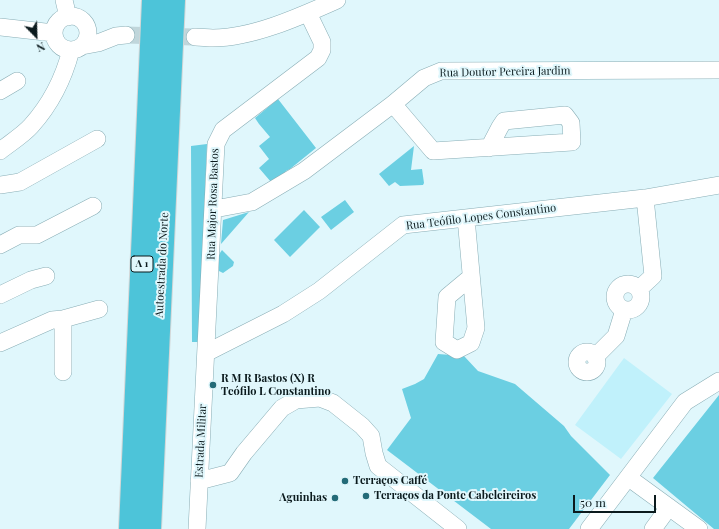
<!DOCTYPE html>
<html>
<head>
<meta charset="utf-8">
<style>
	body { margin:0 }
	#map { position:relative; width:719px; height:529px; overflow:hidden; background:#e0f7fc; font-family:"Playfair Display",serif }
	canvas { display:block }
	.north { position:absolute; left:16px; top:16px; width:40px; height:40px; -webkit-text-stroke:3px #e0f7fc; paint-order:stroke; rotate:157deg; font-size:11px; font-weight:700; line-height:16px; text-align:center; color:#0b1a1d }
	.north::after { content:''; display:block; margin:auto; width:14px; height:18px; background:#0b1a1d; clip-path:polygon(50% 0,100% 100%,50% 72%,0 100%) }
	.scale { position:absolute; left:573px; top:495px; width:83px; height:18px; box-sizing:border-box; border:2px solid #0b1a1d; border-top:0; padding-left:5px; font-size:12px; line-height:14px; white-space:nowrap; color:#0b1a1d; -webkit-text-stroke:3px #e0f7fc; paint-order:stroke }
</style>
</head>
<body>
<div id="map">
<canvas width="719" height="529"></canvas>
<div class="north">N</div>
<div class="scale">50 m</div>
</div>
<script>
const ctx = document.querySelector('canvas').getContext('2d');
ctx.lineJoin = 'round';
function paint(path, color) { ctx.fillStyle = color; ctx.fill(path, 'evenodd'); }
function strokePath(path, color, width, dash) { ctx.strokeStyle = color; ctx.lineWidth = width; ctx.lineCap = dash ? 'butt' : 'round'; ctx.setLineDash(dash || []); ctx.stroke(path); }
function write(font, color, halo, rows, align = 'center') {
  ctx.font = font + ' "Playfair Display",serif'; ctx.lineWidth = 4; ctx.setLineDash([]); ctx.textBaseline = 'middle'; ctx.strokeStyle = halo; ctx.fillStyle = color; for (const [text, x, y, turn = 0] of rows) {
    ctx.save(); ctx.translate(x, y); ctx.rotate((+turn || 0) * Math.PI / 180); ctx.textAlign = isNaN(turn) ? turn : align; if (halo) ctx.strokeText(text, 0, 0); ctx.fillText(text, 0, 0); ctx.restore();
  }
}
paint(new Path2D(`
	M 624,358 L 672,394 L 621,459 L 575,425 Z`), '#c0f1fb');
paint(new Path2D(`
	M 278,99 L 316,148 L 290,169 L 286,171 L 283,176 L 271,182 L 259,168 L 269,159 L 259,146 L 270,137 L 259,124 L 255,118 Z
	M 207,144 L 199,342 L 192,342 L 191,146 Z
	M 414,146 L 411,170 L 422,169 L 424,183 L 423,185 L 400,186 L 395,182 L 389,186 L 379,174 Z
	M 345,200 L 354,212 L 331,230 L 321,217 Z
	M 304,210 L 320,227 L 290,257 L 274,240 Z
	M 249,212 L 221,244 L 223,220 Z
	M 222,250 L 234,262 L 233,266 L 223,273 L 219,271 C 218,263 217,256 222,250 Z
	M 438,354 L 464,356 L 478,371 L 515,384 L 564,426 L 571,436 L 610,475 L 569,529 L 491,529 L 387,450 L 411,418 L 402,389 L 415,384 L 424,379 Z
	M 719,395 L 719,529 L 714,529 L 653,478 Z`), '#6bcfe2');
strokePath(new Path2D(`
	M 126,35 L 195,37`), '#c0d6db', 17, [17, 8]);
const minor = new Path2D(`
	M 64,0 L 68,17
	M54 33a17 17 0 1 1 34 0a17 17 0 1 1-34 0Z
	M 0,27 L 54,33
	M 195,37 C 201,37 207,38 213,38 C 253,38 301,16 337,0
	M 82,46 L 98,43 L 116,36 L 126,35
	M 0,91 L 17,81
	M 393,104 L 433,151 L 572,142 L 571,123 L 565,115 L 504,121 L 500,127 L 489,148
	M 0,151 C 10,143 23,135 31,126 C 50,105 64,77 71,50
	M 0,185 L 20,182 L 97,139
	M 214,206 L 220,208 L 252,202 L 304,171 L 393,104 L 424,78 L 441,71 L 719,70
	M 466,218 L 476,328 L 471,343 L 457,350 L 444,342 L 447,297 L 471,277
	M 0,245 L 19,235 L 37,235 L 93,206
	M615 297a13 13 0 1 1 26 0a13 13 0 1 1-26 0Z
	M 639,289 L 653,276 L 645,198
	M 0,295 L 31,280 L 46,276
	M 0,343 L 52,320 L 63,319 L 99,309
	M577 362a10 10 0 1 1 20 0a10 10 0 1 1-20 0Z
	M 206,353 L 283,314 L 319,291 L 403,225 L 645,198 L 719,185
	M 595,357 L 616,336 L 624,310
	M 63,372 L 63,319
	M 629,478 L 699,529
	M 199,481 L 230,473 L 244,453 L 282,408 L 296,400 L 320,398 L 333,403 L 362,426 L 371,436 L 374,453 L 378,466 L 458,529
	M 197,529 L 216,144 L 223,130 L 318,58 L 322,50 L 322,42 L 308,13
	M 589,529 L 685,402 L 719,381
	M 653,529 L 669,507`);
const highway = new Path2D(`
	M 130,529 L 153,0
	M 150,529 L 174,0`);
strokePath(minor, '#88adb5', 18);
strokePath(highway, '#d3d6d6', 24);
strokePath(minor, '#fff', 17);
strokePath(highway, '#4dc4d9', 22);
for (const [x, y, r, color] of [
	[213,385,4,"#236b78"],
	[345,481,4,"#236b78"],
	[366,496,4,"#236b78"],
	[335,498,4,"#236b78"]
]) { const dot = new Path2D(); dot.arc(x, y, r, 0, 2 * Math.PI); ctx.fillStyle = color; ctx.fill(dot); strokePath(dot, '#e0f7fc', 1.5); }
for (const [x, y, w] of [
	[142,264,22]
]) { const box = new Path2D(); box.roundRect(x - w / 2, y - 8, w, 16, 3); ctx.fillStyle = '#e0f7fc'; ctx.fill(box); strokePath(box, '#0b1a1d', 1); }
write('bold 10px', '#0b1a1d', null, [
	["A 1",142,264]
]);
write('11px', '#0b1a1d', '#e0f7fc', [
	["Rua Doutor Pereira Jardim",505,72,-1],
	["Rua Major Rosa Bastos",213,204,-88],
	["Rua Teófilo Lopes Constantino",481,217,-7],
	["Autoestrada do Norte",162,265,-87],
	["Estrada Militar",201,441,-87]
]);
write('bold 11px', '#0b1a1d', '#e0f7fc', [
	["R M R Bastos (X) R",221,379],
	["Teófilo L Constantino",221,392],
	["Terraços Caffé",353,481],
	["Terraços da Ponte Cabeleireiros",374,496],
	["Aguinhas",327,498,"right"]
], 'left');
</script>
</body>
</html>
